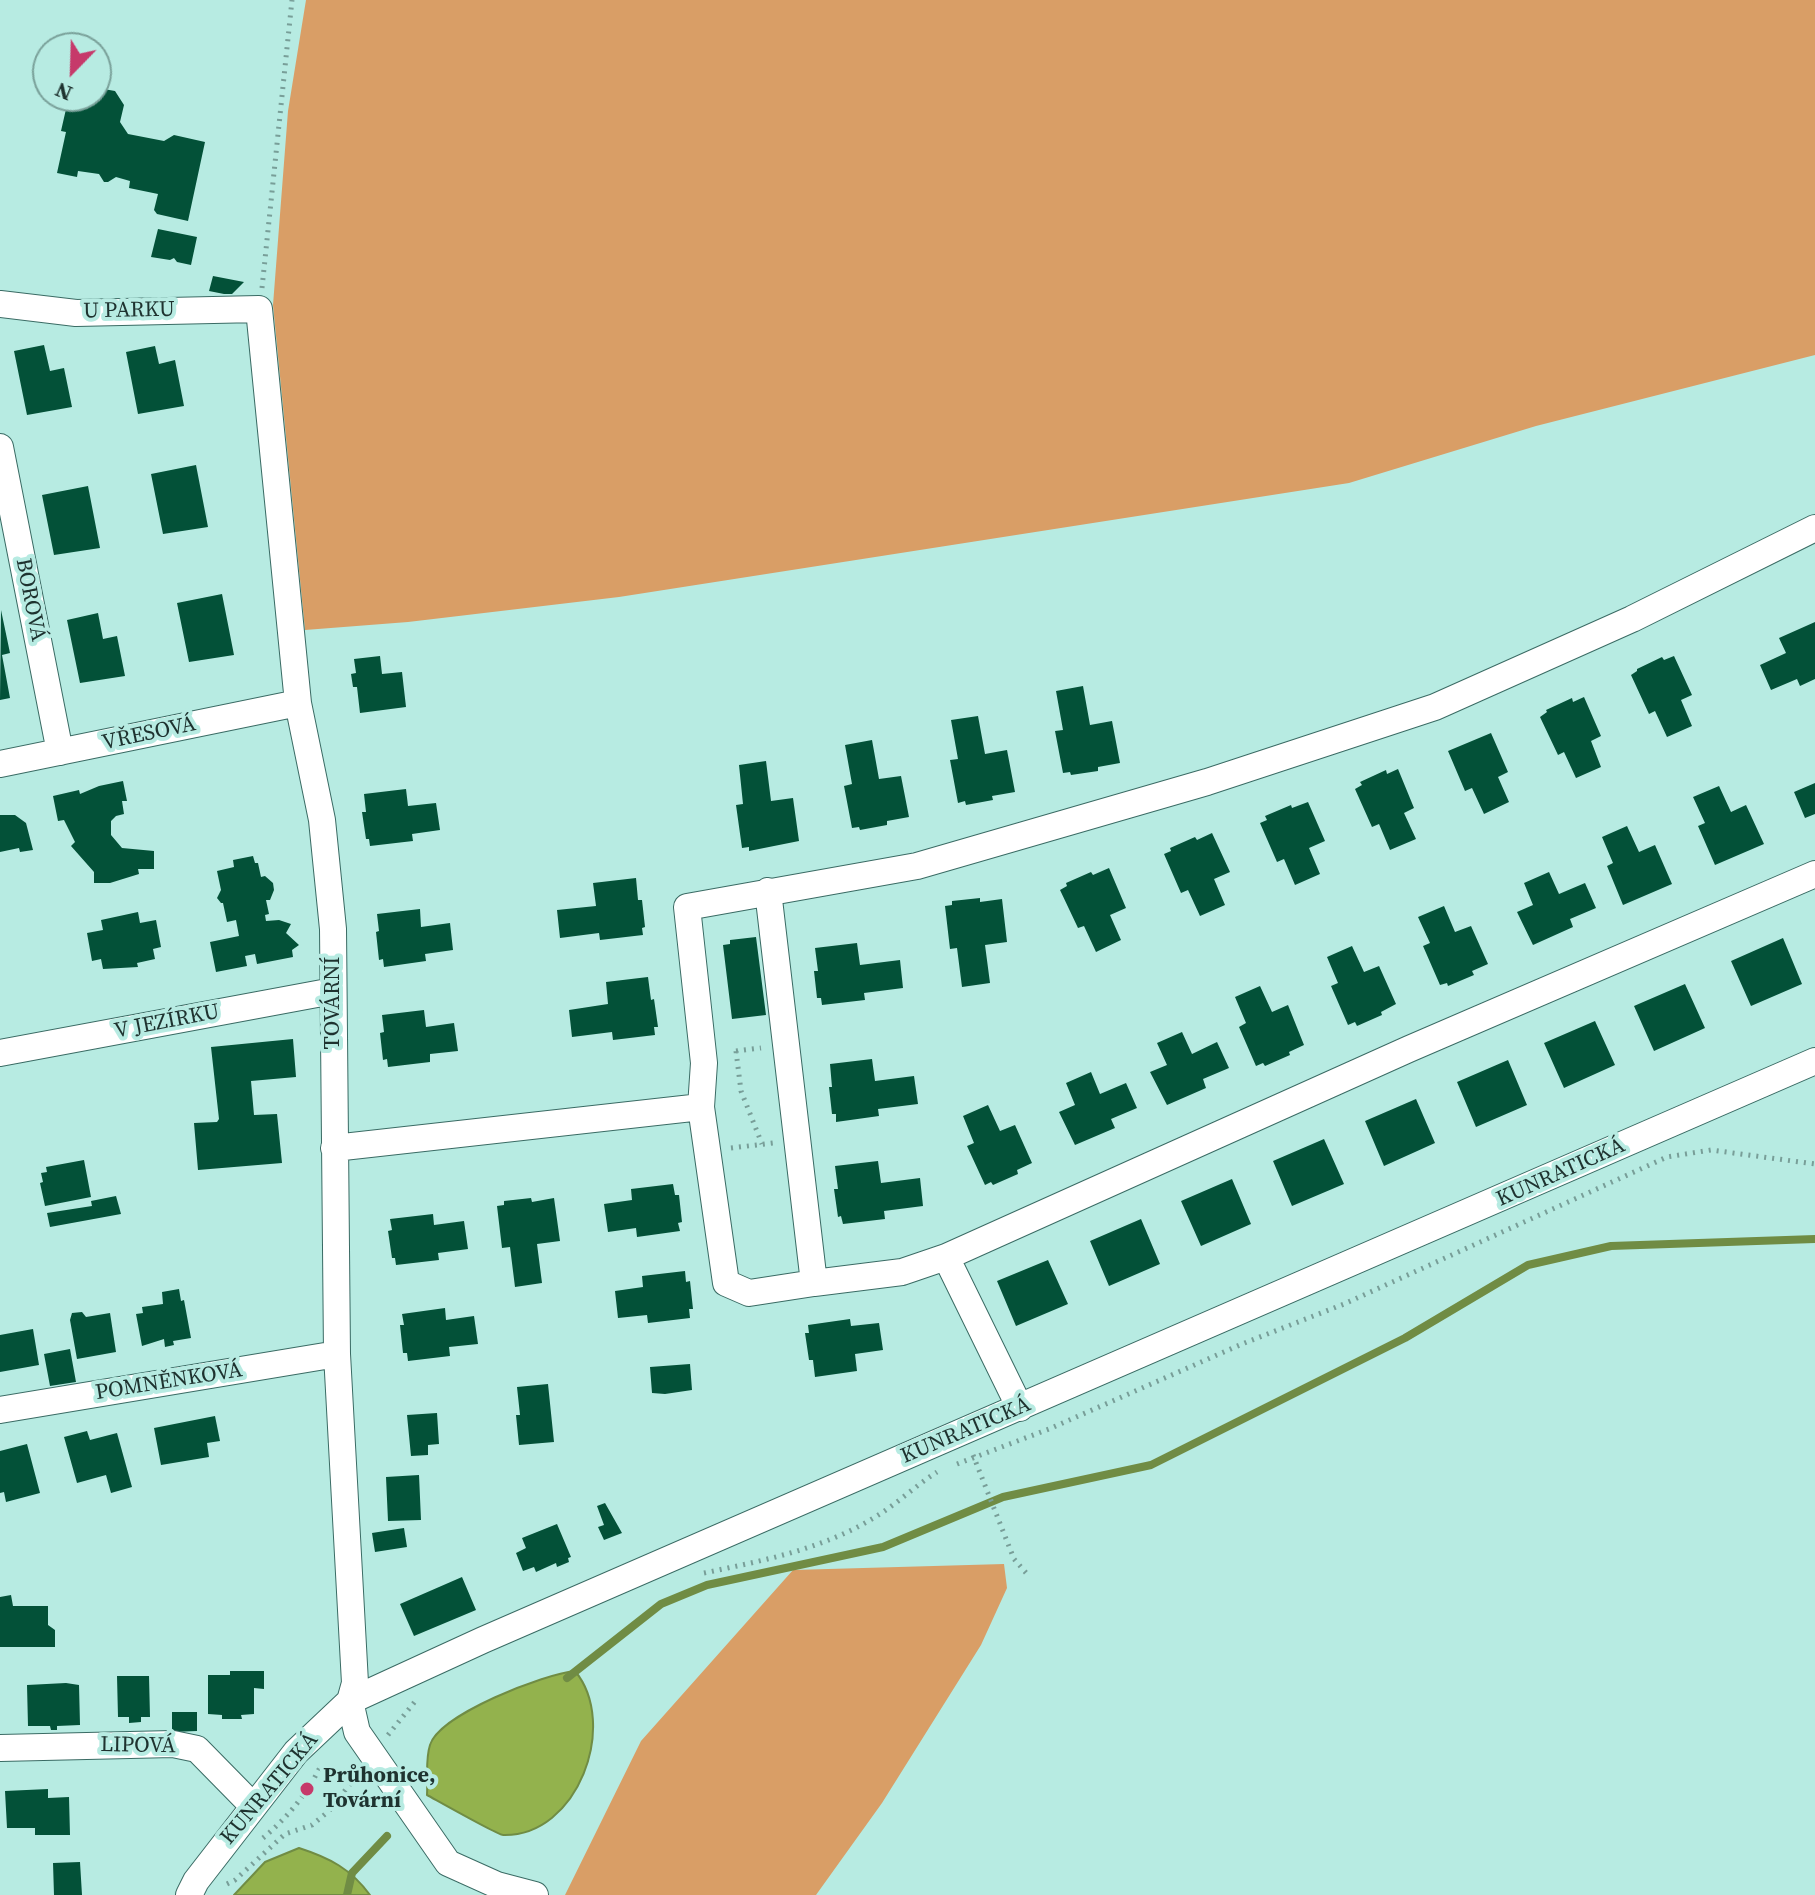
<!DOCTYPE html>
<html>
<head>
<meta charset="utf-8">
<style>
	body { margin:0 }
	#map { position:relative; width:1815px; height:1895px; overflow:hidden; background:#b7ebe2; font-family:"Source Serif 4",serif }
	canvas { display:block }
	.north { position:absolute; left:32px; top:32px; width:80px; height:80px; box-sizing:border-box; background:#b7ebe2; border:2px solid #7aa19a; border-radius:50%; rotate:203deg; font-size:22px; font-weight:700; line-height:32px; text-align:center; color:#1e322f }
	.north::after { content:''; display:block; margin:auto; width:28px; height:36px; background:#c6396a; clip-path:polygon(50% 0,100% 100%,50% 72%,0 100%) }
</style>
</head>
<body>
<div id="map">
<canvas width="1815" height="1895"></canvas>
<div class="north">N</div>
</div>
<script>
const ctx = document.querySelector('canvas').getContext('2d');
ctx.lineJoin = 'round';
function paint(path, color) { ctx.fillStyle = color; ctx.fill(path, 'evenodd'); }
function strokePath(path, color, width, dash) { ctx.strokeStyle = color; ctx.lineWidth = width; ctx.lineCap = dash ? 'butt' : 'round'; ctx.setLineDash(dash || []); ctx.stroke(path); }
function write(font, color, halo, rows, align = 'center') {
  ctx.font = font + ' "Source Serif 4",serif'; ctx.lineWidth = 8; ctx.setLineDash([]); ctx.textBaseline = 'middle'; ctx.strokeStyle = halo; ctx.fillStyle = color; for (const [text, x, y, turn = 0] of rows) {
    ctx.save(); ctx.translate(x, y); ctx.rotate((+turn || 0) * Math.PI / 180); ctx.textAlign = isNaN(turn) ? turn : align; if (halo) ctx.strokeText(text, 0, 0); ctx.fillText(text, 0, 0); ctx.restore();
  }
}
paint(new Path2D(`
	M 306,0 L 1815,0 L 1815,355 L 1536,426 L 1349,483 L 619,597 L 408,622 L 305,630 L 273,305 L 288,111 Z
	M 1004,1564 L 1007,1588 L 981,1645 L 882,1803 L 816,1895 L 565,1895 L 641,1741 L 793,1570 Z`), '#d99e66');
const water = new Path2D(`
	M 575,1671 C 619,1724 578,1837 503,1835 C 498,1835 438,1801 427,1795 C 428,1780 425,1760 430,1745 C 440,1714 544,1674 575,1671 Z
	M 299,1848 C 330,1858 351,1869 370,1895 L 234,1895 L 265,1862 Z`);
paint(water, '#93b24d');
strokePath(water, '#708c44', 2);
strokePath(new Path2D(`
	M 567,1678 L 661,1604 L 707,1585 L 883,1547 L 1003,1497 L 1151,1465 L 1405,1338 L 1528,1265 L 1611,1246 L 1815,1239
	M 347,1895 L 352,1873 L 387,1836`), '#708c44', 8);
paint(new Path2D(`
	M 98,88 L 115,91 L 124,105 L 120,122 L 128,134 L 164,141 L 174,135 L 205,142 L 188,221 L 157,214 L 154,210 L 158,194 L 129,188 L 130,181 L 116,177 L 108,182 L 104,182 L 99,174 L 78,171 L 77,177 L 57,173 L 66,132 L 61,131 L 69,96 L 96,96 Z
	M 158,229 L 197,237 L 191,265 L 177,262 L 174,258 L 170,260 L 151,257 Z
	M 213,276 L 244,282 L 232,294 L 224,294 L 209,291 Z
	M 44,345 L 50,371 L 64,368 L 72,407 L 27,415 L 14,351 Z
	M 155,346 L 159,364 L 175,360 L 184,406 L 138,414 L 126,352 Z
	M 196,465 L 208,527 L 163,534 L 151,474 Z
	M 88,486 L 100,548 L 54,555 L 42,495 Z
	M 222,594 L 234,655 L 189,662 L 177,603 Z
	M 1,610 L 10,653 L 2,655 L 10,698 L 0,700 Z
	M 98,613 L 103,639 L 117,636 L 125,676 L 80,683 L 67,620 Z
	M 1815,622 L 1815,679 L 1800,686 L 1797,679 L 1771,690 L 1760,665 L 1786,653 L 1779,638 Z
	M 380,656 L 382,674 L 402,672 L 406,707 L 360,713 L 357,687 L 353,687 L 351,674 L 356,673 L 354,659 Z
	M 1674,656 L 1692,695 L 1681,700 L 1692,726 L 1667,737 L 1655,711 L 1649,714 L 1631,675 L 1637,671 L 1637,669 L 1662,657 L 1664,660 Z
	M 1083,686 L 1090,725 L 1112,721 L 1120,763 L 1098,767 L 1098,771 L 1071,775 L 1070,772 L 1063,773 L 1055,731 L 1063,730 L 1056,691 Z
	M 1584,697 L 1601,736 L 1591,741 L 1601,767 L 1576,778 L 1564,752 L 1558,755 L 1540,717 L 1547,712 L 1546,710 L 1572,698 L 1573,702 Z
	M 978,716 L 985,754 L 1007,750 L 1015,792 L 992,796 L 993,800 L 966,805 L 965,801 L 958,803 L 950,760 L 958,759 L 951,720 Z
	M 1491,733 L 1508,772 L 1498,777 L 1509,802 L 1484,814 L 1472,788 L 1465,791 L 1448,751 Z
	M 872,740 L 879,779 L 901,776 L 909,817 L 887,821 L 887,825 L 860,830 L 859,827 L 852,828 L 844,786 L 852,784 L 845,745 Z
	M 766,761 L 771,801 L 793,798 L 799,841 L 749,851 L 749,847 L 742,848 L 736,805 L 743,804 L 739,765 Z
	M 1398,769 L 1414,808 L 1404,813 L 1416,839 L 1390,850 L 1379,824 L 1372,827 L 1355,789 L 1362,785 L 1360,782 L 1386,770 L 1387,774 Z
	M 123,781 L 127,801 L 122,801 L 124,814 L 116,816 L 111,821 L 111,835 L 122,848 L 154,851 L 154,869 L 138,869 L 139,874 L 110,883 L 94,883 L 94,872 L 71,846 L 75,842 L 64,820 L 58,821 L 53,796 L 79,790 L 80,794 L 99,786 Z
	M 1815,783 L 1815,814 L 1805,818 L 1794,792 Z
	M 1719,786 L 1731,812 L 1746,805 L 1764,844 L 1715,865 L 1698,826 L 1705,823 L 1693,797 Z
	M 406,789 L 408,806 L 436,803 L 440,830 L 412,834 L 413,841 L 370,846 L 369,839 L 366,839 L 362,812 L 366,812 L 364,794 Z
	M 1308,802 L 1325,841 L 1309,848 L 1320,874 L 1295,885 L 1284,859 L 1277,862 L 1260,823 L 1267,820 L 1265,816 L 1291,805 L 1292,808 Z
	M 0,815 L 15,815 L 26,823 L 33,850 L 20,852 L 19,848 L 0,852 Z
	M 1627,826 L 1639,852 L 1655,845 L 1672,884 L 1623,905 L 1607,866 L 1613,863 L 1602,837 Z
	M 1212,833 L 1230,872 L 1214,879 L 1225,905 L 1200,916 L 1188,890 L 1181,893 L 1164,854 L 1171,851 L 1170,848 L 1195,837 L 1197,840 Z
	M 253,856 L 255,863 L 258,863 L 261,877 L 265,876 L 273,883 L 274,890 L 270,900 L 266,900 L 269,914 L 265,915 L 266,921 L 279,920 L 291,924 L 286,933 L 299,945 L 292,950 L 293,957 L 257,964 L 255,954 L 245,956 L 247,966 L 216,972 L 210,942 L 239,936 L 236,920 L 227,922 L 223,903 L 221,903 L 217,898 L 221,890 L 217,871 L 234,867 L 233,860 Z
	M 1109,868 L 1126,908 L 1110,915 L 1121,940 L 1096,952 L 1084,926 L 1078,928 L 1060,890 L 1067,886 L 1066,883 L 1091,872 L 1093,875 Z
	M 1549,872 L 1559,894 L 1585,883 L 1596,908 L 1570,919 L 1573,927 L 1533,945 L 1517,912 L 1533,905 L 1524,883 Z
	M 636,878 L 638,900 L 642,900 L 645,927 L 642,928 L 643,935 L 600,940 L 599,933 L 560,938 L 557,910 L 596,906 L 593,883 Z
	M 980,898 L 980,902 L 1002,899 L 1007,942 L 985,945 L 990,983 L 962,987 L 957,948 L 950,949 L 945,906 L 952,905 L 952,901 Z
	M 1444,906 L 1455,932 L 1471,926 L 1488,964 L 1472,971 L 1474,975 L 1448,986 L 1447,983 L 1440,985 L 1423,946 L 1430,943 L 1418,917 Z
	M 420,909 L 421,927 L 450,923 L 453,950 L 425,954 L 426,961 L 384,967 L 383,959 L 379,960 L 376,932 L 379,931 L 377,914 Z
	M 138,912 L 140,923 L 156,920 L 161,947 L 153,949 L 155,959 L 137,963 L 138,967 L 103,969 L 101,959 L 92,961 L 87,933 L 103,930 L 101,920 Z
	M 756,937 L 766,1015 L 732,1019 L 723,945 L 730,944 L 730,940 Z
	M 1783,938 L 1802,984 L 1751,1006 L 1731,961 Z
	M 857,943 L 860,965 L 900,960 L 903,988 L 864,993 L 865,1000 L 822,1005 L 821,998 L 817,998 L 814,971 L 818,971 L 815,948 Z
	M 1352,946 L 1364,972 L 1379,966 L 1396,1004 L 1381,1012 L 1382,1015 L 1357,1026 L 1355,1022 L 1348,1025 L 1331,986 L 1338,983 L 1327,957 Z
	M 648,977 L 651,1000 L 654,999 L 658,1027 L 654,1027 L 655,1035 L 613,1040 L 612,1032 L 572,1037 L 569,1010 L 608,1004 L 606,982 Z
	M 1685,984 L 1705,1028 L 1654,1051 L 1634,1006 Z
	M 1260,986 L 1272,1012 L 1288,1005 L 1304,1045 L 1289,1052 L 1290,1055 L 1265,1066 L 1263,1063 L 1256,1066 L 1239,1027 L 1246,1023 L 1235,997 Z
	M 424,1010 L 426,1027 L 454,1023 L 458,1051 L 430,1054 L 430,1062 L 388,1067 L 387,1059 L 383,1060 L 380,1033 L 384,1032 L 382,1015 Z
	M 1595,1021 L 1615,1065 L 1564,1088 L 1544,1043 Z
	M 1182,1032 L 1192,1054 L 1217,1042 L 1229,1068 L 1203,1079 L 1206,1088 L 1167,1105 L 1150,1072 L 1167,1065 L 1157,1043 Z
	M 293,1039 L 296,1077 L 251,1081 L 254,1115 L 277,1114 L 282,1163 L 198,1170 L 194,1123 L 217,1122 L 219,1119 L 211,1047 Z
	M 872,1059 L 875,1081 L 914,1076 L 918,1104 L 878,1109 L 879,1116 L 836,1122 L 836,1114 L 832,1114 L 829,1087 L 832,1087 L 830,1064 Z
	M 1508,1060 L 1527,1105 L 1476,1127 L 1457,1082 Z
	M 1091,1072 L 1100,1094 L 1126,1083 L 1137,1108 L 1111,1119 L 1115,1128 L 1075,1145 L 1059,1112 L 1075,1105 L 1066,1083 Z
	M 1416,1099 L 1435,1143 L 1384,1166 L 1365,1121 Z
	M 988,1105 L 1000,1131 L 1015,1125 L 1032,1163 L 1017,1170 L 1018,1174 L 993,1185 L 991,1182 L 985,1185 L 967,1146 L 974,1143 L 963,1116 Z
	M 1324,1139 L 1344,1184 L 1292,1206 L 1273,1161 Z
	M 84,1160 L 91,1197 L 45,1206 L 40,1183 L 43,1182 L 41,1173 L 47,1172 L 46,1167 Z
	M 878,1161 L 881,1183 L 920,1178 L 923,1206 L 884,1211 L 885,1219 L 843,1224 L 841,1216 L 838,1217 L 834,1189 L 838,1189 L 835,1166 Z
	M 1232,1179 L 1251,1224 L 1201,1246 L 1181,1201 Z
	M 673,1184 L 675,1195 L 679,1195 L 682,1222 L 678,1223 L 680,1231 L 637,1237 L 636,1228 L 608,1232 L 604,1204 L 632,1200 L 631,1189 Z
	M 116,1196 L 121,1214 L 50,1227 L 47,1213 L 92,1206 L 91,1201 Z
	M 531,1198 L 532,1202 L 554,1198 L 560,1241 L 537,1244 L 542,1283 L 515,1287 L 510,1247 L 502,1248 L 497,1206 L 504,1205 L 504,1201 Z
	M 433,1214 L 434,1225 L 464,1221 L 468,1249 L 438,1253 L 439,1260 L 396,1265 L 395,1258 L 392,1258 L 388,1231 L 392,1230 L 390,1219 Z
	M 1141,1219 L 1160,1264 L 1109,1286 L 1090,1241 Z
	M 1048,1260 L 1068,1304 L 1016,1326 L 997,1281 Z
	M 685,1271 L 686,1282 L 690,1281 L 693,1309 L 689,1309 L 690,1318 L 648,1323 L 647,1315 L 618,1318 L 615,1291 L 643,1287 L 642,1276 Z
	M 179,1289 L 181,1301 L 184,1300 L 191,1338 L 173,1341 L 174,1345 L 165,1347 L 164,1339 L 142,1346 L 136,1314 L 143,1313 L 142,1307 L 163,1304 L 162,1292 Z
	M 445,1308 L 446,1320 L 474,1316 L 478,1344 L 449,1347 L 450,1356 L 408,1361 L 407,1353 L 403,1353 L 400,1325 L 404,1325 L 402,1314 Z
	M 82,1312 L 86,1317 L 110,1313 L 116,1352 L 77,1359 L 70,1320 L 72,1313 Z
	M 850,1319 L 851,1326 L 879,1323 L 883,1350 L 855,1354 L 857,1371 L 815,1377 L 813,1360 L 809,1360 L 805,1333 L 809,1333 L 808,1325 Z
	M 33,1329 L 39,1365 L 0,1372 L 0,1335 Z
	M 70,1349 L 76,1382 L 50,1386 L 44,1354 Z
	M 690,1364 L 692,1390 L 665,1394 L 652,1393 L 650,1367 Z
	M 548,1384 L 554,1442 L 519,1445 L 516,1415 L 520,1415 L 517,1387 Z
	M 437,1413 L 439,1444 L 428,1445 L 428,1455 L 411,1456 L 407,1415 Z
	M 215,1416 L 220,1441 L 207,1443 L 209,1457 L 161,1465 L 154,1428 Z
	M 87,1431 L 90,1440 L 117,1433 L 132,1487 L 111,1493 L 106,1475 L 77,1483 L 64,1437 Z
	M 27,1444 L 40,1493 L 6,1502 L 4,1492 L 0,1493 L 0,1451 Z
	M 419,1475 L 421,1520 L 388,1521 L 386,1477 Z
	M 605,1503 L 622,1533 L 604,1540 L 598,1527 L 604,1525 L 597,1506 Z
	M 557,1524 L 571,1557 L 568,1558 L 569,1562 L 557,1567 L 556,1563 L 536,1572 L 534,1567 L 523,1571 L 516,1553 L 526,1548 L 522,1538 Z
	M 404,1528 L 407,1547 L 375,1552 L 372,1533 Z
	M 462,1577 L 476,1610 L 414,1636 L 400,1604 Z
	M 11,1595 L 13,1606 L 48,1606 L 48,1625 L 55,1630 L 55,1647 L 0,1647 L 0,1597 Z
	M 230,1671 L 264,1671 L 264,1689 L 254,1688 L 254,1714 L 241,1715 L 242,1719 L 222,1719 L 222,1715 L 208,1714 L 208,1675 L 230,1675 Z
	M 117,1676 L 149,1676 L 150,1717 L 141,1717 L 141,1722 L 129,1723 L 129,1717 L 118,1717 Z
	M 66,1683 L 79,1685 L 80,1725 L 57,1726 L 57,1730 L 51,1730 L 50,1726 L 28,1726 L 27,1685 Z
	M 172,1712 L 197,1712 L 197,1731 L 172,1732 Z
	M 48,1789 L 48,1798 L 69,1797 L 70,1835 L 35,1835 L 35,1828 L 7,1828 L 5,1791 Z
	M 80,1862 L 82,1895 L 54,1895 L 53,1863 Z`), '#035138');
const minor = new Path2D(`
	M 0,304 L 76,313 L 259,309 L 298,703 L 322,820 L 333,929 L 337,1354 L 355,1683 L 350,1701
	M 0,447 L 60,752
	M 0,764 L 298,703
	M 0,1053 L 333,991
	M 701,1107 L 726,1283 L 749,1293 L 814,1283 L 768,891
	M 334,1148 L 701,1107 L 704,1063 L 687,907 L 917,866 L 1207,782 L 1435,707 L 1632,619 L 1815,528
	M 946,1257 L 1020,1408
	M 814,1283 L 902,1272 L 946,1257 L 1409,1049 L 1815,874
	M 0,1410 L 337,1354
	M 350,1701 L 357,1732 L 448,1863 L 497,1885 L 535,1895
	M 0,1748 L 173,1744 L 197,1749 L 253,1806
	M 189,1895 L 196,1881 L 296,1752 L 350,1701 L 483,1640 L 1815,1061`);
strokePath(minor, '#3a6b64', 28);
strokePath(new Path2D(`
	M 262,288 L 292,0
	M 736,1051 L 741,1091 L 762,1144
	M 736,1051 L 761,1048
	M 731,1148 L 773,1143
	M 973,1455 L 1014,1559 L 1027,1574
	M 957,1464 L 1049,1429 L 1242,1344 L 1344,1304 L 1667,1157 L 1711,1150 L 1815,1164
	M 704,1573 C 766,1560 829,1548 883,1512 C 901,1500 918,1484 937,1472
	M 388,1735 L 417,1699
	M 263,1838 C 287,1818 308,1793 321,1765
	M 227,1884 L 235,1880 L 285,1834 L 312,1825 L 329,1811 L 358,1774`), '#789e98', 5, [2, 6]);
strokePath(minor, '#fff', 26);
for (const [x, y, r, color] of [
	[307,1789,8,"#c6396a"]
]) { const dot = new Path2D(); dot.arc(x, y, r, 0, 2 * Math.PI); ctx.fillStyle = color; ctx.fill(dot); strokePath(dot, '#b7ebe2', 3); }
write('22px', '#1e322f', '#b7ebe2', [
	["U PARKU",129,311,-1],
	["BOROVÁ",30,600,79],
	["VŘESOVÁ",149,734,-12],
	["TOVÁRNÍ",333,1003,-90],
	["V JEZÍRKU",167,1022,-11],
	["KUNRATICKÁ",1561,1173,-24],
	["POMNĚNKOVÁ",169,1382,-9],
	["KUNRATICKÁ",966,1431,-23],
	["LIPOVÁ",138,1746,1],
	["KUNRATICKÁ",270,1789,-50]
]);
write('bold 22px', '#1e322f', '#b7ebe2', [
	["Průhonice,",323,1776],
	["Tovární",323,1801]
], 'left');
</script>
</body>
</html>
